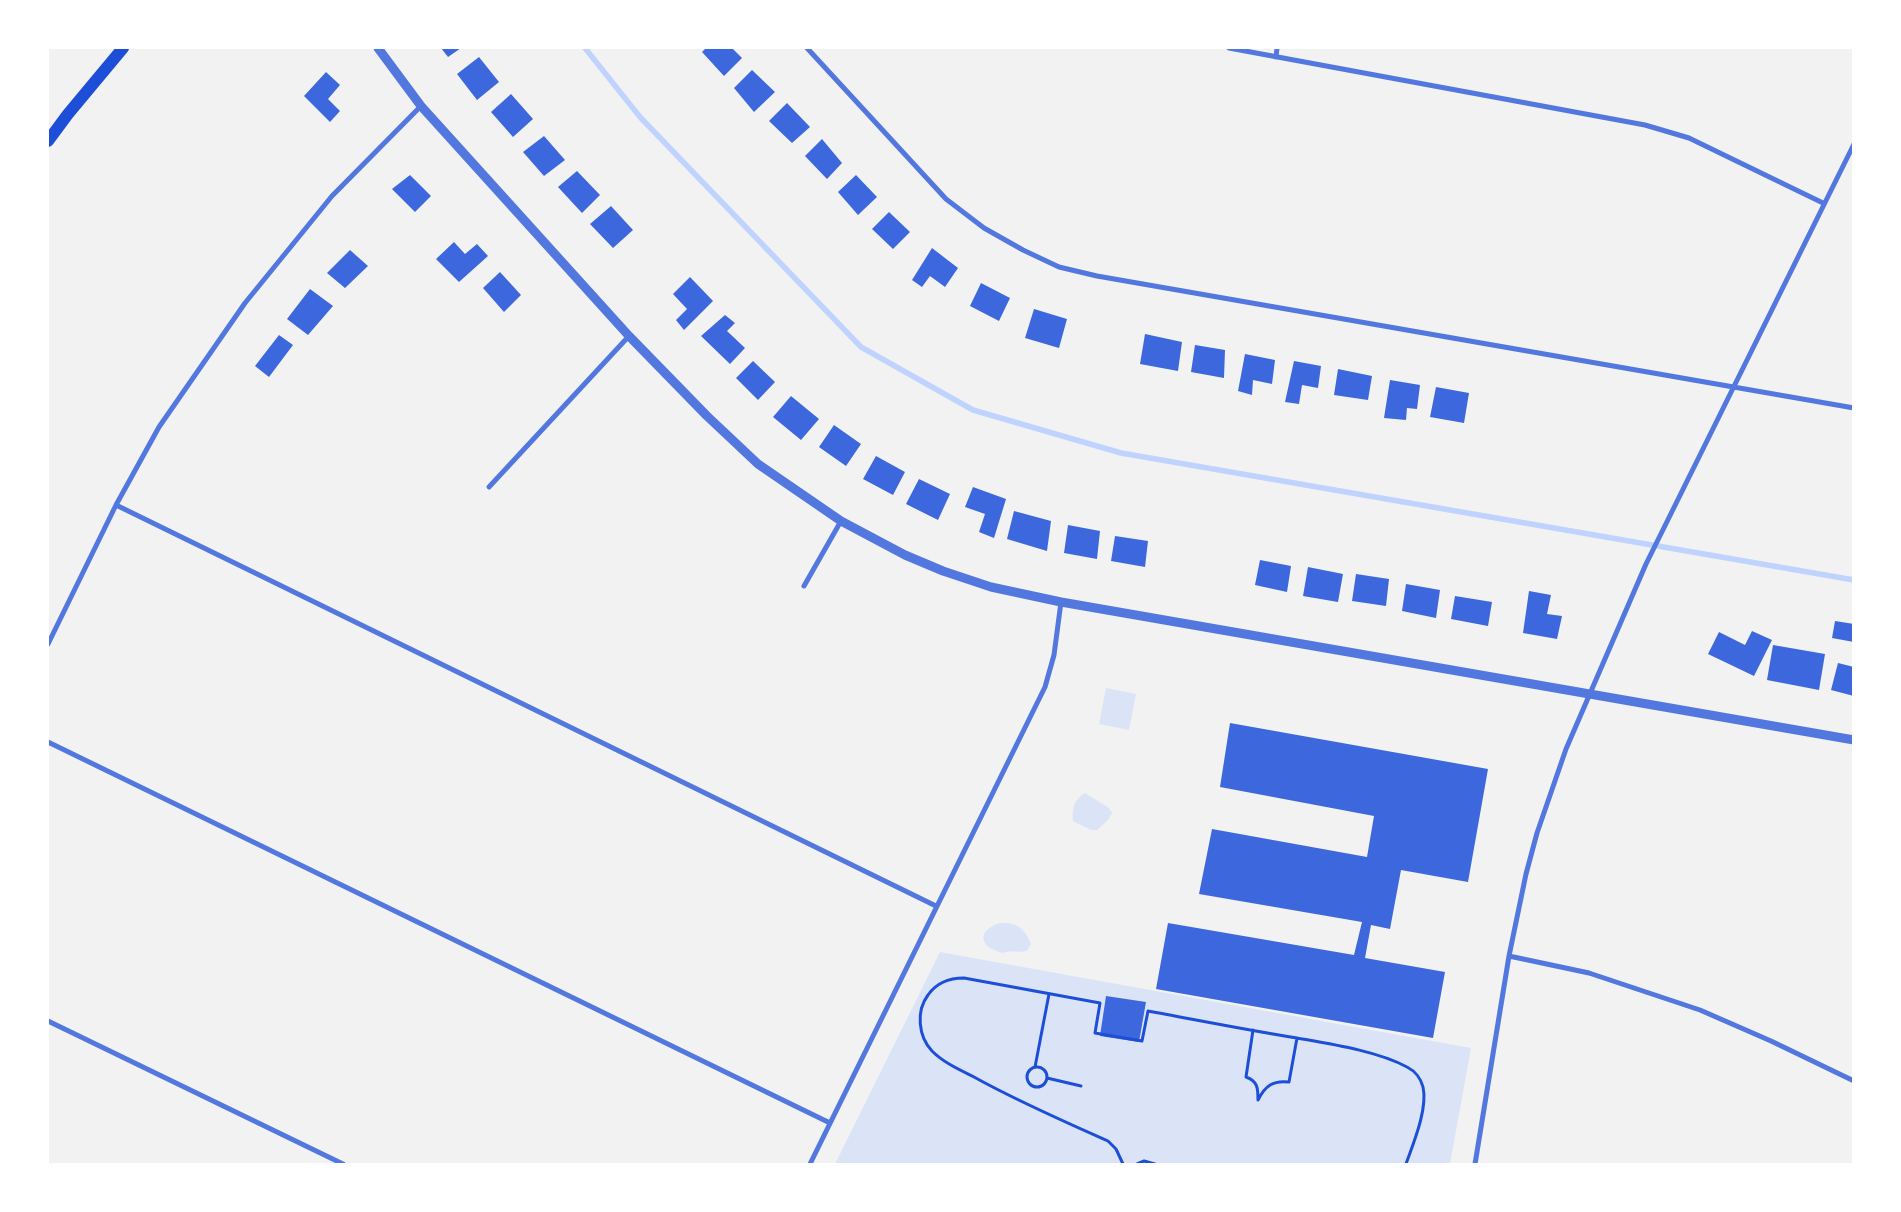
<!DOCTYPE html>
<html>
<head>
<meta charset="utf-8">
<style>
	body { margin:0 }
	#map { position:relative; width:1901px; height:1212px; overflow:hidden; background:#f2f2f2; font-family:"IBM Plex Sans",sans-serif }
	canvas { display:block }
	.frame { position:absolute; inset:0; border:49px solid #fff; pointer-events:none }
</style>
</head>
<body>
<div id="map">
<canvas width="1901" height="1212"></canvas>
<div class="frame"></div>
</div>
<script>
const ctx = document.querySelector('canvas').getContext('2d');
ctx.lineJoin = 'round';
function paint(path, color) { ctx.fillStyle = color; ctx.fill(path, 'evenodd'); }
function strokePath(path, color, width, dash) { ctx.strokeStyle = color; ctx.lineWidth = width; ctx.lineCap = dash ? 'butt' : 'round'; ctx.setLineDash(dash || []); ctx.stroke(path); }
paint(new Path2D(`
	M 1106,688 L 1136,694 L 1129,730 L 1099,724 Z
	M 1085,793 L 1109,808 L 1112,813 L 1108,820 L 1097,830 L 1091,830 L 1073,821 C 1072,809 1073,800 1085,793 Z
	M 1000,923 C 1017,922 1025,928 1031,944 L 1027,951 C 1019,953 1010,950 1003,953 C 980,948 975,931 1000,923 Z
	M 940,952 L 1471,1048 L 1450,1164 L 835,1164 Z`), '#dbe4f7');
strokePath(new Path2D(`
	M 585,48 L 640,117 L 861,347 L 973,410 L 1121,453 L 1854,580`), '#bfd3fe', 5.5);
paint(new Path2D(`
	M 441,48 L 461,48 L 448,57 Z
	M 706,48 L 732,48 L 742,58 L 724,76 L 702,52 Z
	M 479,57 L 499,82 L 477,100 L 457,74 Z
	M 752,70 L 775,92 L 754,112 L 734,88 Z
	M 326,72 L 340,85 L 328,99 L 340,111 L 330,122 L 304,96 Z
	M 511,94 L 533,119 L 513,137 L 491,112 Z
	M 787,103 L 810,127 L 792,143 L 769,121 Z
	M 544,136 L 565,160 L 544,176 L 523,152 Z
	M 822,139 L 842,163 L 827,179 L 805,156 Z
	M 577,171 L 600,195 L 582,213 L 558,187 Z
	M 410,175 L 431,196 L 415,212 L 392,189 Z
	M 856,175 L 877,197 L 858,215 L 838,192 Z
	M 611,206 L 633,230 L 613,248 L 590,224 Z
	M 889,212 L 910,232 L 893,249 L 872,229 Z
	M 454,242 L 465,254 L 477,244 L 488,256 L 459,282 L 436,259 Z
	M 932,248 L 958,268 L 945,287 L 930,276 L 922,287 L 912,280 Z
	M 350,250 L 368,266 L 345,288 L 327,273 Z
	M 500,272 L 521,295 L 504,312 L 483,288 Z
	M 690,277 L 713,301 L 684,330 L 676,320 L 687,309 L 673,294 Z
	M 981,283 L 1010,298 L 999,321 L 970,306 Z
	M 310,289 L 333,306 L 308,335 L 287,319 Z
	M 1034,309 L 1067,319 L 1059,348 L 1025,338 Z
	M 725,315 L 735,323 L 727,331 L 745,348 L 730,364 L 701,336 Z
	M 1145,334 L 1182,342 L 1178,371 L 1140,364 Z
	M 279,335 L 293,345 L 269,377 L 255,366 Z
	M 1195,345 L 1225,350 L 1224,378 L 1191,372 Z
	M 1245,354 L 1275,360 L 1272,384 L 1253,380 L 1252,395 L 1238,391 Z
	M 753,361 L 775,382 L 758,400 L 736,378 Z
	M 1294,361 L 1321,366 L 1318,388 L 1302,385 L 1299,404 L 1285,402 Z
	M 1338,369 L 1372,376 L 1368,400 L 1334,395 Z
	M 1390,380 L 1420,385 L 1417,409 L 1407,408 L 1406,420 L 1384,418 Z
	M 1436,387 L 1469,393 L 1464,423 L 1430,417 Z
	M 791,396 L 819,419 L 801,440 L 773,417 Z
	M 834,425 L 861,444 L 846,466 L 819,447 Z
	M 876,456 L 905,472 L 893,495 L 863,479 Z
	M 919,479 L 950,494 L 938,520 L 906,504 Z
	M 973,487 L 1006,499 L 994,538 L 979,532 L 985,514 L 965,507 Z
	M 1014,511 L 1051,521 L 1047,551 L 1007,539 Z
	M 1068,525 L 1100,531 L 1097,559 L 1064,553 Z
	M 1115,536 L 1148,541 L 1145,567 L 1111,561 Z
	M 1260,560 L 1291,566 L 1287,592 L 1255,585 Z
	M 1308,567 L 1343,574 L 1338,602 L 1303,596 Z
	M 1356,574 L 1389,579 L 1386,606 L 1352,601 Z
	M 1406,584 L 1440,590 L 1436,618 L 1402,611 Z
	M 1529,591 L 1551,595 L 1547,614 L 1562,616 L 1557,639 L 1523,633 Z
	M 1455,596 L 1492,602 L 1488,626 L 1451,619 Z
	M 1835,621 L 1854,624 L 1854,642 L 1832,638 Z
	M 1752,631 L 1772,640 L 1754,676 L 1708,654 L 1719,632 L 1745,645 Z
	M 1773,645 L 1825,654 L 1819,690 L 1767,680 Z
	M 1838,663 L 1854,667 L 1854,696 L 1831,690 Z
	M 1230,723 L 1488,769 L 1468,882 L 1401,870 L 1390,929 L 1371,925 L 1365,958 L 1445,972 L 1433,1038 L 1156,989 L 1168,923 L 1354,955 L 1362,922 L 1199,894 L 1212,829 L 1367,857 L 1374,816 L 1220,787 Z
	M 1106,996 L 1146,1002 L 1139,1042 L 1100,1036 Z`), '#3d67dc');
strokePath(new Path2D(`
	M 1253,1030 L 1246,1077 C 1258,1081 1258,1089 1258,1100 C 1265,1086 1273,1080 1289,1082 L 1297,1038
	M 1035,1067 L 1049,994
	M1027 1077a10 10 0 1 1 20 0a10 10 0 1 1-20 0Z
	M 1047,1078 L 1081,1086
	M 1123,1164 L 1116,1149 L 1108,1141 C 1063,1121 1017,1101 974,1077 C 960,1070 944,1063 932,1051 C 918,1036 916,1011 928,995 C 937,982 949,978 964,978 L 1100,1003 L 1095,1033 L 1142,1041 L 1148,1011 C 1197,1020 1247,1030 1297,1038 C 1331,1044 1377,1051 1407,1067 C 1415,1071 1421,1079 1423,1087 C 1428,1109 1413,1144 1406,1164
	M 1137,1164 L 1144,1161 L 1155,1164`), '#1d4ed8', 3);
strokePath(new Path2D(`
	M 807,48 L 946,199 L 984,228 L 1023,250 L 1059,267 L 1097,276 L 1854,408
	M 1229,48 L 1645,125 L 1689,138 L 1823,203
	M 1276,57 L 1277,48
	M 489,487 L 629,336
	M 116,505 L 936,906
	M 804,586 L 841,521
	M 48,644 L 116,505 L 159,427 L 245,303 L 332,196 L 421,106
	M 48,742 L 830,1123
	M 1509,956 L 1589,973 L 1700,1010 L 1771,1041 L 1854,1081
	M 48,1021 L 343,1164
	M 810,1164 L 1045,687 L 1054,655 L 1061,602
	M 1475,1164 L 1509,956 L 1526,874 L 1537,833 L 1566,749 L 1646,564 L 1854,144`), '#5277de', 5);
strokePath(new Path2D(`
	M 378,48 L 421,106 L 629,336 L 707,416 L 758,464 L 841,521 L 905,555 L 943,571 L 991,587 L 1061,602 L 1854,740`), '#5277de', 9);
strokePath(new Path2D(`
	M 48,141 L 68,114 L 123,48`), '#1d4ed8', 12);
</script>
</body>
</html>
